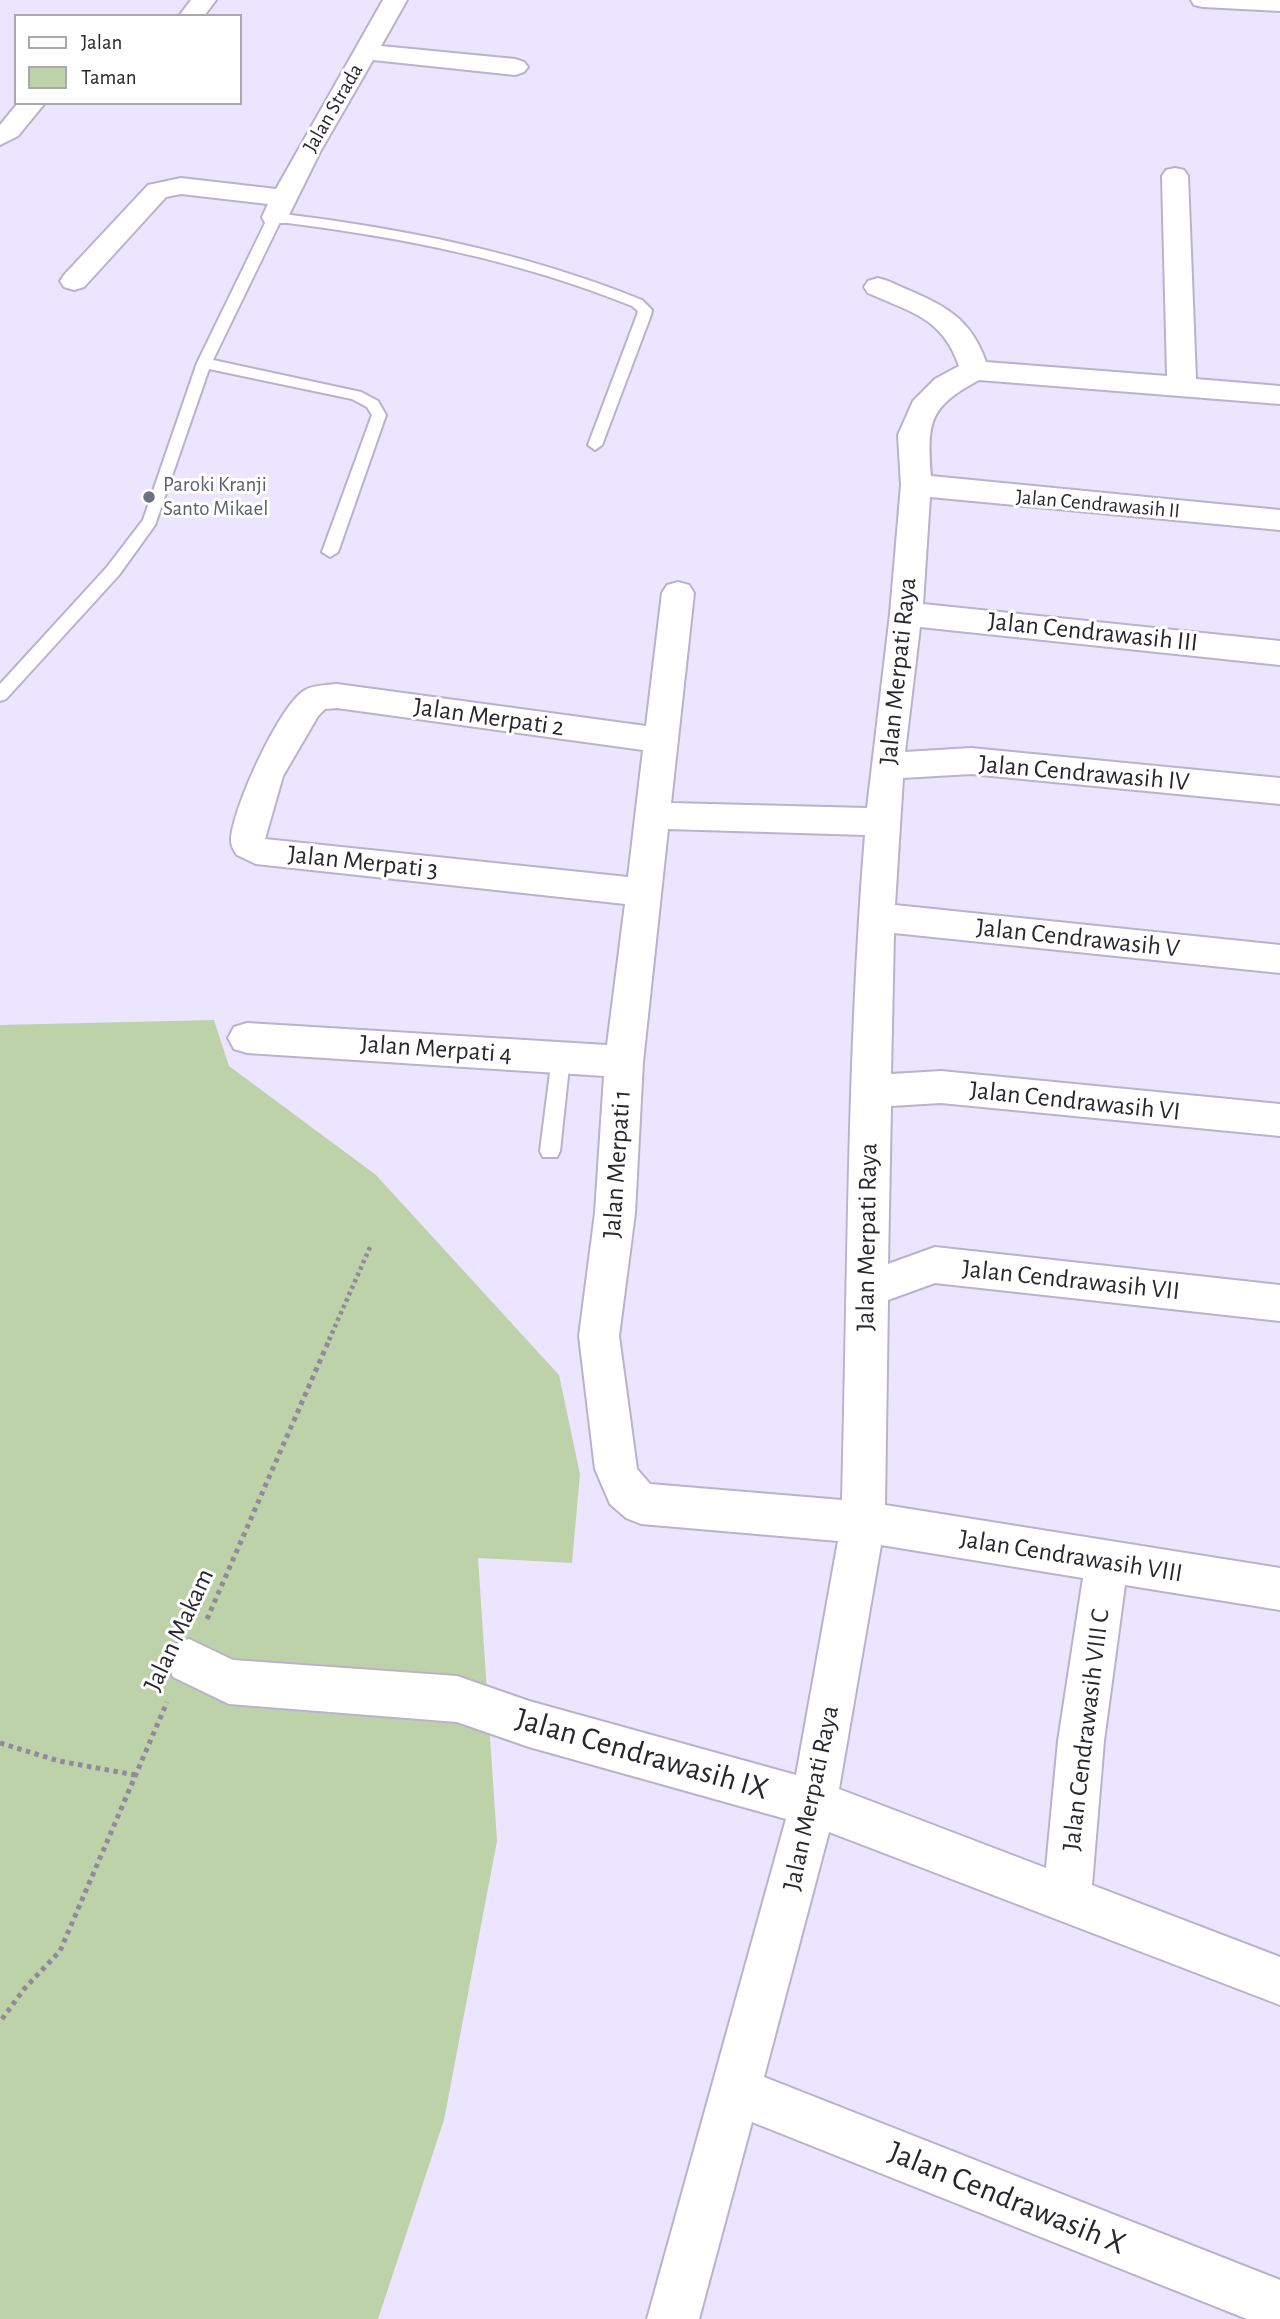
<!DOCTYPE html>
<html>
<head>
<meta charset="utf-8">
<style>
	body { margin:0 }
	#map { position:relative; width:1280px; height:2319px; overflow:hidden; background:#ece5ff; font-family:"Alegreya Sans",sans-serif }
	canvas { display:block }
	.legend { position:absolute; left:14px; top:14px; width:228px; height:91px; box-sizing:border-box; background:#fff; border:2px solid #a9a8ac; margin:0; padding:9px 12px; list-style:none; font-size:21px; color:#292630 }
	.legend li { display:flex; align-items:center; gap:14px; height:35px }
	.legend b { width:35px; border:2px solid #a9a8ac }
</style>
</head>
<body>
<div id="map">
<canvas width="1280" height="2319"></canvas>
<ul class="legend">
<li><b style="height:9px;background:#fff"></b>Jalan</li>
<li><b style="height:19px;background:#bed2a9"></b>Taman</li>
</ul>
</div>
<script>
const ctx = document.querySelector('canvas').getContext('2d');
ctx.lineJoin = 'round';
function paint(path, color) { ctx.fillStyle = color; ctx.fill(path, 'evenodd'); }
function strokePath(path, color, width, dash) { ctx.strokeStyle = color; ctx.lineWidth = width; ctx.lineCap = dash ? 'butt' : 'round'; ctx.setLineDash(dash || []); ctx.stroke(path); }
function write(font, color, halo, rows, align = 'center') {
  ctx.font = font + ' "Alegreya Sans",sans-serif'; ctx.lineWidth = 6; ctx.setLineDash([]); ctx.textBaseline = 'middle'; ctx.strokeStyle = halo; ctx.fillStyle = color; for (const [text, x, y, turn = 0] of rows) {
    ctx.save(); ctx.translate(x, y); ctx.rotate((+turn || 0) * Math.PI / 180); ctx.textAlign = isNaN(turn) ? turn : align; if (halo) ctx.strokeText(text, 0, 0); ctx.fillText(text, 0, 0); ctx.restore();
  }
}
paint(new Path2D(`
	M 214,1020 L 229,1066 L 376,1175 L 559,1375 L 580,1474 L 572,1563 L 478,1558 L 497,1841 L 444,2120 L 378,2319 L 0,2319 L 0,1025 Z`), '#bed2a9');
const lane = new Path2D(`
	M 275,213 C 401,228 523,252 642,300 L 652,310 L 651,315 L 602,445 L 595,450 L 588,445 L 637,315 L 638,311 L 632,306 C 518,260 401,237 280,222 L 213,360 L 361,392 L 378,401 L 386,415 L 338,552 L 330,557 L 322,552 L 372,415 L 367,407 L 352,399 L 209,369 L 155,525 L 119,575 L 6,699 L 0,701 L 0,684 L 107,567 L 143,520 L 197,363 L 268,217 Z
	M 561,1049 L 568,1052 L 570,1057 L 560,1151 L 557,1157 L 543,1157 L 540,1151 L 552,1057 L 554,1052 Z`);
const street = new Path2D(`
	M 191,0 L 216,0 L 204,16 L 179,16 Z
	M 383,0 L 407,0 L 381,46 L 515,59 L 524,62 L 528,67 L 524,72 L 515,75 L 373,60 L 320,152 L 285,223 L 265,223 L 262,217 L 268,204 L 181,194 L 166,197 L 84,287 L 74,290 L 64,287 L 60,281 L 64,275 L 148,185 L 181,178 L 276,189 Z
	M 18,103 L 45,103 L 18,136 L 0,145 L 0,125 Z
	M 1175,168 L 1184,170 L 1188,176 L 1196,379 L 1280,386 L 1280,404 L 979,380 C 929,407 927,421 931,476 L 1280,510 L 1280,530 L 930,497 L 923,604 L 1280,641 L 1280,665 L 920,627 L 905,752 L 971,748 L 1280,778 L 1280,804 L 971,774 L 903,778 L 895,905 L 1280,945 L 1280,973 L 894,933 L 891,1074 L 941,1071 L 1280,1104 L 1280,1136 L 941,1103 L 891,1106 L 888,1264 L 935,1247 L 1280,1285 L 1280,1321 L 935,1283 L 888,1300 L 885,1505 L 1280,1568 L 1280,1610 L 1125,1585 L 1104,1741 L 1092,1885 L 1280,1957 L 1280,2005 L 829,1832 L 764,2077 L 1280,2280 L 1280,2319 L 1247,2319 L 752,2122 L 699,2319 L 647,2319 L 786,1819 L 529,1747 L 457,1722 L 229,1704 L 173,1677 L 167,1661 L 173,1645 L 189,1639 L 233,1660 L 457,1676 L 529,1701 L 796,1775 L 838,1541 L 641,1524 L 626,1518 L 610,1504 L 595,1469 L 579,1336 L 595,1213 L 604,1076 L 247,1053 L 234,1049 L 228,1038 L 234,1027 L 247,1023 L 607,1045 L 625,904 L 256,864 L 237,855 C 234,851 231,846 231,840 C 232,810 279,705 305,690 C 314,685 327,685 337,684 L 646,726 L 662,593 L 667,585 L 678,582 L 689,585 L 694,593 L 671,803 L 867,808 L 890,614 L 901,485 L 898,435 L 913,401 L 935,379 L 959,366 C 942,317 912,313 868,293 L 864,287 L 868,281 L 878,278 L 888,281 C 934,302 968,310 986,362 L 1167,376 L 1162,176 L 1166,170 ZM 337,708 L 643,750 L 628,877 L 265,839 L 283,776 L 318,716 L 325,709 ZM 668,829 L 865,835 C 847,1056 848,1278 842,1500 L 650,1484 L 637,1469 L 619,1336 L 635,1213 L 643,1062 ZM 881,1545 L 1083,1578 L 1058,1741 L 1046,1868 L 839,1789 Z`);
const primary = new Path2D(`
	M 1191,0 L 1280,0 L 1280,11 L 1203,7 L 1194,5 Z`);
strokePath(lane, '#b9b2cb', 4);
strokePath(street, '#b9b2cb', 4);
strokePath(primary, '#b9b2cb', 4);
strokePath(new Path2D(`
	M 329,1340 L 371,1245`), '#8f8a9c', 4.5, [3.5, 3.5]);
strokePath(new Path2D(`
	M 207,1619 L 330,1338
	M 0,1743 L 59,1761 L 135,1775
	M 2,2019 L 25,1988 L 60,1951 L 167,1702`), '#8f8a9c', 5, [4.5, 4.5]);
paint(lane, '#fff');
paint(street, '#fff');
paint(primary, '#fff');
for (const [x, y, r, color] of [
	[149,497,7,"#6b7280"]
]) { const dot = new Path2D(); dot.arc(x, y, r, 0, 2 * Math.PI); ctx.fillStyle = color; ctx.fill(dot); strokePath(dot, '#fff', 2.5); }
write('21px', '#292630', '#fff', [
	["Jalan Strada",333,108,-60],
	["Jalan Cendrawasih II",1098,504,5]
]);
write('21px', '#5b616d', '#fff', [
	["Paroki Kranji",163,485],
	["Santo Mikael",163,509]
], 'left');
write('26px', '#292630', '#fff', [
	["Jalan Cendrawasih III",1093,632,6],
	["Jalan Merpati Raya",898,671,-84],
	["Jalan Merpati 2",489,717,8],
	["Jalan Cendrawasih IV",1084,773,5],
	["Jalan Merpati 3",363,862,6],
	["Jalan Cendrawasih V",1078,938,6],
	["Jalan Merpati 4",436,1049,4],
	["Jalan Cendrawasih VI",1075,1101,6],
	["Jalan Merpati 1",617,1164,-86],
	["Jalan Merpati Raya",867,1237,-89],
	["Jalan Cendrawasih VII",1071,1280,6],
	["Jalan Cendrawasih VIII",1071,1556,9],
	["Jalan Makam",179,1630,-65],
	["Jalan Cendrawasih VIII C",1086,1730,-83],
	["Jalan Merpati Raya",811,1798,-78]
]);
write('32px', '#292630', '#fff', [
	["Jalan Cendrawasih IX",642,1754,16],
	["Jalan Cendrawasih X",1007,2198,22]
]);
</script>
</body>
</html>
